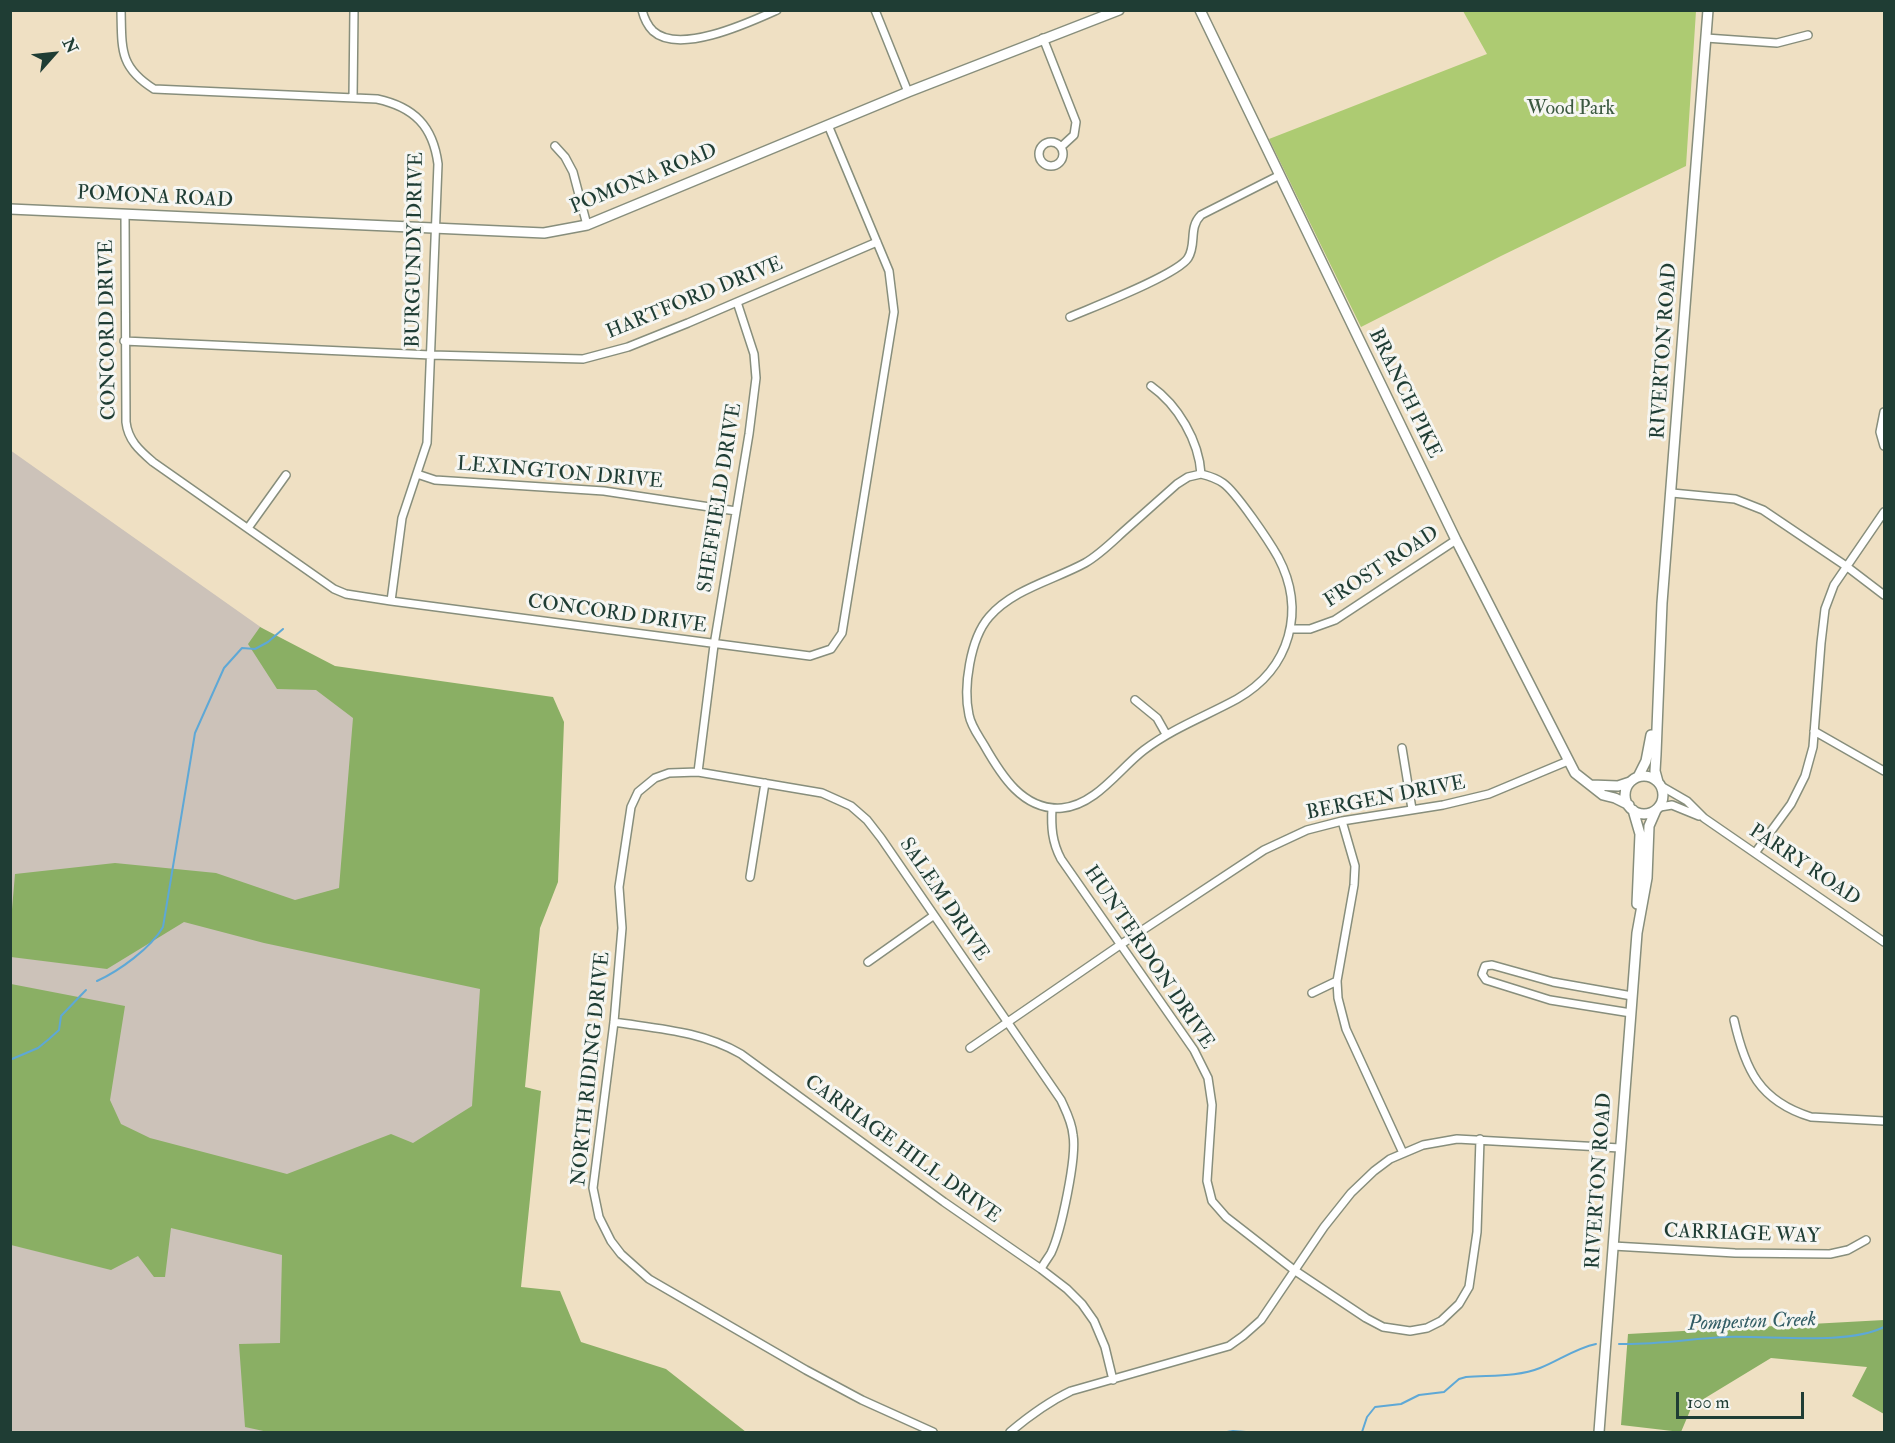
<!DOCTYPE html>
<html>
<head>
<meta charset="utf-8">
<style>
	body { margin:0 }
	#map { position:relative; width:1895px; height:1443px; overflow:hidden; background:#efe0c3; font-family:"IM FELL Double Pica",serif }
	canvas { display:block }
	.frame { position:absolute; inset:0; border:12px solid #1f3d34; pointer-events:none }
	.north { position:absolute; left:24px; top:24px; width:60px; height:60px; -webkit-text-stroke:4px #f6f6f2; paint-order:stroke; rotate:63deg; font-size:16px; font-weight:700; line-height:24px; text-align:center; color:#1f3d34 }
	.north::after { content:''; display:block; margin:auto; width:21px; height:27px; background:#1f3d34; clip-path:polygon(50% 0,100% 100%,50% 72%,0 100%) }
	.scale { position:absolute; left:1676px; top:1392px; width:128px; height:27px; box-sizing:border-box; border:3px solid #1f3d34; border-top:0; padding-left:8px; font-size:18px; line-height:21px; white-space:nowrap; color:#1f3d34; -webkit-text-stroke:4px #f6f6f2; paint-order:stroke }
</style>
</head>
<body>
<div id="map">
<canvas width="1895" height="1443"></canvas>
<div class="frame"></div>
<div class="north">N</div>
<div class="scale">100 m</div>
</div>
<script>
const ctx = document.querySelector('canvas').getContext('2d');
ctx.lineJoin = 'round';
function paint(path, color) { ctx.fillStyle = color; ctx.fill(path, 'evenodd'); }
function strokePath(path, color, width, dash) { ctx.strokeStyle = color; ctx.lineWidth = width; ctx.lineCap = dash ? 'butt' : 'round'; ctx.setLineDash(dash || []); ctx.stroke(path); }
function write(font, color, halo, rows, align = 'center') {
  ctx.font = font + ' "IM FELL Double Pica",serif'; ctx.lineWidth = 6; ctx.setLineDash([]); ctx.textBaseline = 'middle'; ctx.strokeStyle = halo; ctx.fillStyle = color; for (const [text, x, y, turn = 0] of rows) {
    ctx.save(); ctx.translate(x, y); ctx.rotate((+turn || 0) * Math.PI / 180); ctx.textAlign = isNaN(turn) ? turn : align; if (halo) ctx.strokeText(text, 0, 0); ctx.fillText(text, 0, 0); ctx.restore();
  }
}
paint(new Path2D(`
	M 10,450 L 545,828 L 509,1232 L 525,1387 L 570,1432 L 11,1432 Z`), '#ccc2b9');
paint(new Path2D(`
	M 1463,11 L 1696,11 L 1686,166 L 1501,256 L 1361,327 L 1269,139 L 1487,54 Z`), '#adcb72');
paint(new Path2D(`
	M 260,627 L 335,666 L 553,697 L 564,722 L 558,882 L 540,928 L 525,1087 L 541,1091 L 521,1287 L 560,1291 L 581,1342 L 666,1369 L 746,1432 L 268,1432 L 245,1427 L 239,1344 L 280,1343 L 282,1255 L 171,1228 L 165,1277 L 154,1277 L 138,1256 L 111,1270 L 11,1245 L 11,984 L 125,1006 L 110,1100 L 121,1124 L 150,1138 L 287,1174 L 391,1134 L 413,1143 L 472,1106 L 480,989 L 264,943 L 184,922 L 107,969 L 11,957 L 11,921 L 15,874 L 115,863 L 216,873 L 295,900 L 339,888 L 353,718 L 316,690 L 277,689 L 248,644 Z
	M 1884,1320 L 1884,1414 L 1852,1396 L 1867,1367 L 1771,1358 L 1692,1406 L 1681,1432 L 1621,1425 L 1628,1334 Z`), '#8aaf64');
strokePath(new Path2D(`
	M 97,981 C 119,971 151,948 163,927 L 195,733 L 224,668 L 242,648 L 255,649 L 268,642 L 283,629
	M 12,1059 L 38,1048 L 49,1039 L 59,1030 L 61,1016 L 86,990
	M 1619,1344 C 1654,1345 1689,1339 1724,1337 C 1769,1335 1846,1346 1884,1327
	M 1227,1432 L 1233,1431 L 1246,1432
	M 1362,1432 L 1367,1417 L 1375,1407 L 1401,1404 L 1419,1395 L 1444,1392 L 1459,1379 L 1466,1377 C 1490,1375 1518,1377 1540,1368 C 1558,1361 1576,1348 1596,1344`), '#5ea8d6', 2);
const street = new Path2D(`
	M 121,10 C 122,49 119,67 154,89 L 377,99 C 414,107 433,126 438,164 L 427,443 L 402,518 L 391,601
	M 642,10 C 644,18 647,25 653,31 C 679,55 748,23 777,10
	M 875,10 L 908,92
	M 1043,38 L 1076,122 L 1074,135 L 1061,147
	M 1706,38 L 1777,43 L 1808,35
	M 353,98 L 354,10
	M1039 154a12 12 0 1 1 24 0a12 12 0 1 1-24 0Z
	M 555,146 L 565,157 L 573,172 L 587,225
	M 125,214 L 126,422 C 128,440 139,450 153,462 L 334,589 L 346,594 L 391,601 L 810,656 L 831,649 L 842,633 L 894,312 L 889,271 L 828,125
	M 1070,317 C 1093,307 1177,275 1188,258 C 1197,244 1188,228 1201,215 L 1278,176
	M 124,341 L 431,355 L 583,359 L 628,347 L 688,323 L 877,242
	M 1151,386 C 1178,405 1199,441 1201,474
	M 1884,412 L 1880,432 L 1884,446
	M 417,474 L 435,480 L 604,491 L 736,511
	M 1201,474 C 1209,476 1216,478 1223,483 C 1236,492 1269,541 1278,557 C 1306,610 1291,668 1237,699 C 1206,716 1173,728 1144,750 C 1119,769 1096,805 1062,808 C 1023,811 1001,775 984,745 C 978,735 971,726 969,715 C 963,688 970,639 989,617 C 1013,589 1054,580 1085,563 C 1099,555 1111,543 1123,532 C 1141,516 1159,500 1177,484 L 1188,477 Z
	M 1672,493 L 1735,499 L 1763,510 L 1846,566 L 1884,595
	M 248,528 L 286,475
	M 1290,629 L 1310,629 L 1335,620 L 1456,540
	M 1135,700 L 1157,718 L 1166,734
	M 1814,731 L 1884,771
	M 1402,748 L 1412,809
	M 698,772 L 714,645 L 749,434 L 756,378 L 754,354 L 737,302
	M 1661,786 L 1687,801 L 1704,818 L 1884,942
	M 1660,807 L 1672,805 L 1699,816
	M 1052,808 C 1051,827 1052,842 1061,859 L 1194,1050 L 1208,1078 L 1212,1105 L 1207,1181 L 1212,1201 L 1226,1217 L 1294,1270 L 1366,1318 L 1383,1327 L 1410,1331 L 1427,1328 L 1441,1321 L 1459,1304 L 1469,1287 L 1477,1232 L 1480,1139
	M 1342,821 L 1355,866 L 1354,885 L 1337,981 L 1338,998 L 1346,1029 L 1403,1153
	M 1755,853 L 1791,804 L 1805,776 L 1813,747 L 1821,643 L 1825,609 L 1834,585 L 1884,512
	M 750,877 L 765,783
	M 868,962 L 933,916
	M 1312,993 L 1337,981
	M 1631,1013 L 1550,1000 L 1486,980 L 1482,974 L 1485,966 L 1492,965 L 1553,982 L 1632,996
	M 1734,1020 C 1745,1069 1759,1101 1811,1117 L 1884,1121
	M 614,1022 C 659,1029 701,1031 741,1054 L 944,1202 L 1041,1269 L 1067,1289 L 1082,1304 L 1094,1321 L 1105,1347 L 1113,1380
	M 970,1048 L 1120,945 L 1264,850 L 1307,830 L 1342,821 L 1443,805 L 1489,794 L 1568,761
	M 1613,1246 L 1735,1253 L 1830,1254 L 1848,1250 L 1866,1240
	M 933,1432 L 862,1400 L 806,1370 L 649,1279 L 621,1254 L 611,1241 L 599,1217 L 593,1188 L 614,1022 L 622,928 L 619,887 L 631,807 L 638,792 L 655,778 L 669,773 L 698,772 L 822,793 L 851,806 L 867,820 L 881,838 L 1061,1100 C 1066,1111 1072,1122 1073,1135 C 1077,1157 1061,1232 1051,1253 C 1048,1258 1044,1263 1041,1269
	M 1010,1432 C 1029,1416 1048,1402 1071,1391 L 1229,1346 L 1243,1336 L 1261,1320 L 1324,1227 L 1351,1193 L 1374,1171 L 1390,1159 L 1423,1145 L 1457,1139 L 1620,1148`);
const secondary = new Path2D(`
	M 1200,10 L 1456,540 L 1575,773 L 1603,795 L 1615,798 L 1629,805
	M 10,209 L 544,233 L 587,225 L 908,92 L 1119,10
	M1625 795a19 19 0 1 1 38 0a19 19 0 1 1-38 0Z
	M 1638,777 L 1646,761 L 1651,735
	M 1658,782 L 1655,771 L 1656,754 L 1662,603 L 1708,10
	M 1591,785 L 1618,786 L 1630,782
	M 1633,810 L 1640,834 L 1637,904
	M 1599,1432 L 1637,933 L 1647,878 L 1649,826 L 1656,810`);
strokePath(street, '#878e7c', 10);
strokePath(secondary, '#878e7c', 12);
strokePath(street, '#fff', 7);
strokePath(secondary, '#fff', 9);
write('20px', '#3b5940', '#f6f6f2', [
	["Wood Park",1571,110]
]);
write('20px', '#1f3d34', '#f6f6f2', [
	["POMONA ROAD",644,180,-22],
	["POMONA ROAD",155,198,3],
	["BURGUNDY DRIVE",416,250,-89],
	["HARTFORD DRIVE",695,299,-22],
	["CONCORD DRIVE",109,330,-91],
	["RIVERTON ROAD",1665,351,-86],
	["BRANCH PIKE",1404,394,64],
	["LEXINGTON DRIVE",560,474,5],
	["SHEFFIELD DRIVE",721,498,-81],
	["FROST ROAD",1382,568,-33],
	["CONCORD DRIVE",617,615,8],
	["BERGEN DRIVE",1386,799,-11],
	["PARRY ROAD",1804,866,34],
	["SALEM DRIVE",943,900,56],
	["HUNTERDON DRIVE",1148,958,56],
	["NORTH RIDING DRIVE",592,1069,-84],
	["CARRIAGE HILL DRIVE",902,1150,36],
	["RIVERTON ROAD",1600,1181,-86],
	["CARRIAGE WAY",1742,1235,2]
]);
write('italic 21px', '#325d65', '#f6f6f2', [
	["Pompeston Creek",1752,1323,-2]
]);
</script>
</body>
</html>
